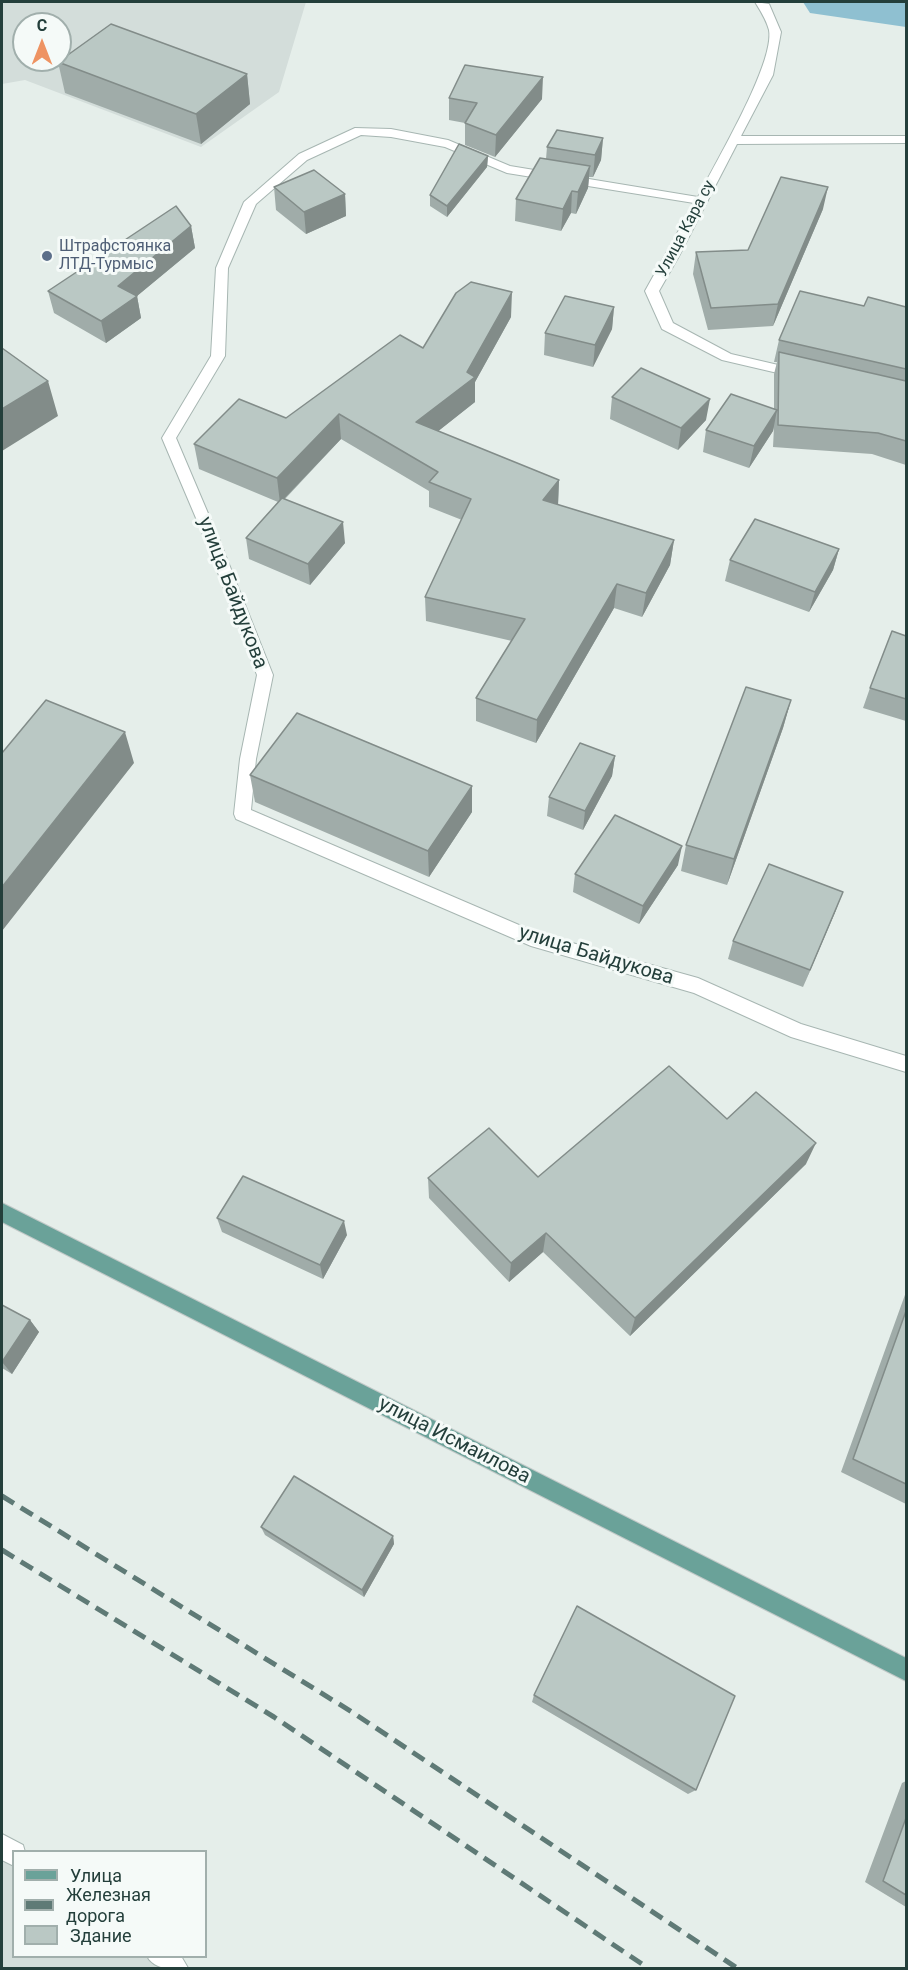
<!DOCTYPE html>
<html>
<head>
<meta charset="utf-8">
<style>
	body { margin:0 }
	#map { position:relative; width:908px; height:1970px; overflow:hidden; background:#e5eeea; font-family:Roboto,sans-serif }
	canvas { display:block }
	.frame { position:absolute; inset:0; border:3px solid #243f3b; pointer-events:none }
	.legend { position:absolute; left:12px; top:1850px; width:195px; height:108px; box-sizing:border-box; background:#f5faf8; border:2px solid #a1afac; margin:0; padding:8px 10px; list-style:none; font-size:18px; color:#243f3b }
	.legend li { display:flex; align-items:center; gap:12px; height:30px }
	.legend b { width:30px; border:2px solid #a1afac }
	.north { position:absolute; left:12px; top:12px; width:60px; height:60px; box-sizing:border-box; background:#f5faf8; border:2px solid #a1afac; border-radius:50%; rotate:0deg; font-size:16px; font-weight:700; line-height:24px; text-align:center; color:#243f3b }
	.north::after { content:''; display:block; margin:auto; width:21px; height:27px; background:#ee9362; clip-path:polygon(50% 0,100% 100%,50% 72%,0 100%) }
</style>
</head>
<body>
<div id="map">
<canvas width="908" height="1970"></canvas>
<div class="frame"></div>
<ul class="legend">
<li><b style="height:8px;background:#6aa299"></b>Улица</li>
<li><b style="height:8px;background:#5f7a76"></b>Железная дорога</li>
<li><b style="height:16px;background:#bac8c4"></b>Здание</li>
</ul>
<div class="north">С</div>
</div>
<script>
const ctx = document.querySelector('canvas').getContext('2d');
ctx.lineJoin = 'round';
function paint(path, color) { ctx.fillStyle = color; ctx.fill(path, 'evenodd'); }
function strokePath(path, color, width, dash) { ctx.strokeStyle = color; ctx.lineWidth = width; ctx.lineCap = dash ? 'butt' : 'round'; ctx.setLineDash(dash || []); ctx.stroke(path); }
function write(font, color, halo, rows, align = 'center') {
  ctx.font = font + ' Roboto,sans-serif'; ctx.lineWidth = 6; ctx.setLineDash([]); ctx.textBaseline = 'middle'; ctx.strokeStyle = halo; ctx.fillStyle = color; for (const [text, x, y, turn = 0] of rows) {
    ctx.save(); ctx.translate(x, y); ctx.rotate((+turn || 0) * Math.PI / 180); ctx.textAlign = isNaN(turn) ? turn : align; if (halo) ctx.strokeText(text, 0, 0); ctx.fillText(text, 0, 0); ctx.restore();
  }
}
paint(new Path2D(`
	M 2,2 L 306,2 L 279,92 L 201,147 L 25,80 L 2,84 ZM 24,24 L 60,24 L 60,60 L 24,60 Z
	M 2,1854 L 13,1861 L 14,1956 L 166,1957 L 186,1968 L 2,1968 Z`), '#d3ddda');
paint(new Path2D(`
	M 803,2 L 906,2 L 906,27 L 810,13 Z`), '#8fc0d1');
const minor = new Path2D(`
	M 755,2 L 769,4 L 781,32 L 773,75 L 741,136 L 906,136 L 906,143 L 737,144 L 679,256 L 659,291 L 673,323 L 731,354 L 804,371 L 806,374 L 804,377 L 799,378 L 722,360 L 662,329 L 645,291 L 694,203 L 507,173 L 445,147 L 391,137 L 361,135 L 307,160 L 256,204 L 228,268 L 225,356 L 176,438 L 221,544 L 273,675 L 256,759 L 251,810 L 540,934 L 698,978 L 801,1024 L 906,1056 L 906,1072 L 791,1037 L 694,993 L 531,946 L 236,819 L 234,814 L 240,759 L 257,675 L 207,544 L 162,438 L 211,356 L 216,268 L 244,202 L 299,154 L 355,128 L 391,129 L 448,140 L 510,166 L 698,197 C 715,163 775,63 769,30 C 766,19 760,10 755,2 Z
	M 2,1834 L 23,1845 L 25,1852 L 14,1852 L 14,1866 L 2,1860 Z
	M 147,1956 L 181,1956 L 188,1968 C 173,1970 154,1970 147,1956 Z`);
const major = new Path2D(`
	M 2,1203 L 906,1658 L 906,1681 L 2,1222 Z`);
strokePath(minor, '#a7b6b2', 2);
strokePath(major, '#c2c9c8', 2);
paint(minor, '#fff');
paint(major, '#6aa299');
strokePath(new Path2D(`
	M 2,1496 L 352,1712 L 737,1968
	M 2,1550 L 274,1717 L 648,1968`), '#5f7a76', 5, [14, 8]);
paint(new Path2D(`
	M 58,62 L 247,74 L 250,104 L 201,144 L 65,93 Z
	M 449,98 L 542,99 L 495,157 L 465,145 L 465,123 L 449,120 Z
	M 603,138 L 601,160 L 593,177 L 589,177 L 588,188 L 576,214 L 571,213 L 561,231 L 515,221 L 516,199 L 546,159 L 547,147 Z
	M 488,156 L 487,167 L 447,217 L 430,206 L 430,195 Z
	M 274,187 L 345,194 L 346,216 L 306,234 L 276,210 Z
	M 823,209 L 773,326 L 708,330 L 693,274 L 696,252 L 748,250 Z
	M 191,226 L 195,248 L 137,296 L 141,318 L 106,343 L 54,313 L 48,291 Z
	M 864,306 L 906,307 L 906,465 L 872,454 L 773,447 L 774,427 L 773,431 L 749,468 L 703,452 L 706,430 L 774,408 L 774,374 L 777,362 L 774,362 L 779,340 Z
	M 614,307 L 612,329 L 593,367 L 544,355 L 545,333 Z
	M 511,317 L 475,382 L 475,402 L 438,431 L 559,480 L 558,505 L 674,540 L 670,565 L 642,617 L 614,608 L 536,743 L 476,721 L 476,698 L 512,641 L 426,621 L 425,597 L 462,520 L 429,507 L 429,491 L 341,439 L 285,499 L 345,543 L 310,585 L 249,559 L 246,538 L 278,502 L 199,469 L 194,444 L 286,418 L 423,348 Z
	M 612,397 L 706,420 L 678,450 L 610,419 Z
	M 839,549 L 833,570 L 809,612 L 725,581 L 730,560 Z
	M 906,636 L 906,721 L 863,708 L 870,688 Z
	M 791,700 L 783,728 L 727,885 L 681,871 L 686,845 Z
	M 615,756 L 612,776 L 583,830 L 547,816 L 549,797 Z
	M 250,775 L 472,786 L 472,812 L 429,877 L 255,802 Z
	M 678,865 L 639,924 L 573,892 L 575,874 Z
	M 836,910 L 803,987 L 728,959 L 733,941 Z
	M 727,1119 L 806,1164 L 630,1336 L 543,1252 L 509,1282 L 429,1198 L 428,1178 L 538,1177 Z
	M 217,1218 L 347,1235 L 323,1279 L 222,1232 Z
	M 906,1292 L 906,1504 L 841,1472 Z
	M 2,1305 L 30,1320 L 39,1332 L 12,1374 L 2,1368 Z
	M 261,1527 L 393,1536 L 394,1544 L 364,1597 L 265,1535 Z
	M 534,1695 L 696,1790 L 688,1794 L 532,1702 Z
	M 906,1781 L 906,1907 L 865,1882 L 902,1783 Z`), '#a0aca9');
paint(new Path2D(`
	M 247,74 L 250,104 L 201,144 L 196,114 Z
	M 543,77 L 542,99 L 495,157 L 496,135 Z
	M 603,138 L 601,160 L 593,177 L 595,155 Z
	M 488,156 L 487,167 L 447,217 L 447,206 Z
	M 590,166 L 588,188 L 576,214 L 578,192 Z
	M 828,187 L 823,209 L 773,326 L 778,304 Z
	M 572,191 L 571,213 L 561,231 L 563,209 Z
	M 345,194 L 346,216 L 306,234 L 304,212 Z
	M 191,226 L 195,248 L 137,296 L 141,318 L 106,343 L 101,321 L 118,286 Z
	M 512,292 L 511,317 L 475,382 L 475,402 L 417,448 L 416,422 L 467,372 Z
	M 614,307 L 612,329 L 593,367 L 595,345 Z
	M 48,381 L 58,416 L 2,451 L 2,409 Z
	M 710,399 L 706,420 L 678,450 L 681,428 Z
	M 777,410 L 773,431 L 749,468 L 754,446 Z
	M 339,414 L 341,439 L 280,503 L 277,478 Z
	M 559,480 L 558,505 L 543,500 Z
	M 343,522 L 345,543 L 310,585 L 308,564 Z
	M 674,540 L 670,565 L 642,617 L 646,593 Z
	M 839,549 L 833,570 L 809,612 L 815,592 Z
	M 617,584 L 614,608 L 536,743 L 537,720 Z
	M 791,700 L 783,728 L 727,885 L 734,859 Z
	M 125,732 L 134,763 L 2,931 L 2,887 Z
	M 615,756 L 612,776 L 583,830 L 585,811 Z
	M 472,786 L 472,812 L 429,877 L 428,851 Z
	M 682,846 L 678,865 L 639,924 L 643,906 Z
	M 843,892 L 836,910 L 803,987 L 810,970 Z
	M 816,1143 L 806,1164 L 630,1336 L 635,1318 Z
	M 344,1221 L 347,1235 L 323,1279 L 320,1265 Z
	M 546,1233 L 543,1252 L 509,1282 L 511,1263 Z
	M 30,1320 L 39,1332 L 12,1374 L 2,1362 Z
	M 393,1536 L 394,1544 L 364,1597 L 362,1590 Z`), '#828c89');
const building = new Path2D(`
	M 111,24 L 247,74 L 196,114 L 58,62 Z
	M 465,65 L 543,77 L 496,135 L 465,123 L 477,103 L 449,98 Z
	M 557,130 L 603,138 L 595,155 L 547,147 Z
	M 459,144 L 488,156 L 447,206 L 430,195 Z
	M 540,158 L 590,166 L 578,192 L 572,191 L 563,209 L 516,199 Z
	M 314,170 L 345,194 L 304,212 L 274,187 Z
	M 781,177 L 828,187 L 778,304 L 711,308 L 696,252 L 748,250 Z
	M 176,206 L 191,226 L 118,286 L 137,296 L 101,321 L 48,291 Z
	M 471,282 L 512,292 L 467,372 L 475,377 L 416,422 L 559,480 L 543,500 L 674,540 L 646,593 L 617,584 L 537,720 L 476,698 L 525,619 L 425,597 L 471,499 L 429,482 L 438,472 L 339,414 L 277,478 L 194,444 L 239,399 L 286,418 L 400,335 L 423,348 L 456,293 Z
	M 800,291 L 864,306 L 868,297 L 906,307 L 906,369 L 779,340 Z
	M 565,296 L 614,307 L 595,345 L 545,333 Z
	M 2,348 L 48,381 L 2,409 Z
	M 779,352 L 906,381 L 906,441 L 878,433 L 778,425 Z
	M 641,368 L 710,399 L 681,428 L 612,397 Z
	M 731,394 L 777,410 L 754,446 L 706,430 Z
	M 282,498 L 343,522 L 308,564 L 246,538 Z
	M 755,519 L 839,549 L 815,592 L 730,560 Z
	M 892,631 L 906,636 L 906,699 L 870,688 Z
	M 746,687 L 791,700 L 734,859 L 686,845 Z
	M 46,700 L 125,732 L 2,887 L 2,753 Z
	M 297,713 L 472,786 L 428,851 L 250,775 Z
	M 580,743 L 615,756 L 585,811 L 549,797 Z
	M 615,815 L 682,846 L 643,906 L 575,874 Z
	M 769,864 L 843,892 L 810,970 L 733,941 Z
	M 669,1066 L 727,1119 L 756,1092 L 816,1143 L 635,1318 L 546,1233 L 511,1263 L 428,1178 L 489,1128 L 538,1177 Z
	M 243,1176 L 344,1221 L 320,1265 L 217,1218 Z
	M 2,1305 L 30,1320 L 2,1362 Z
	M 906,1311 L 906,1484 L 853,1459 Z
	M 294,1476 L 393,1536 L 362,1590 L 261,1527 Z
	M 577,1606 L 735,1696 L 696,1790 L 534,1695 Z
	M 906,1818 L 906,1895 L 883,1881 Z`);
paint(building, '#bac8c4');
strokePath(building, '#828c89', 1.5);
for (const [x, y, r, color] of [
	[47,256,6,"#5c6f8a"]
]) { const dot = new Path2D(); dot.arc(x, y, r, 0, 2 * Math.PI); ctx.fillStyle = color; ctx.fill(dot); strokePath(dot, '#f5faf8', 2); }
write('16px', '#243f3b', '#f5faf8', [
	["Улица Кара су",686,229,-62]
]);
write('16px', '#4e5e75', '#f5faf8', [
	["Штрафстоянка",59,247],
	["ЛТД-Турмыс",59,265]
], 'left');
write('20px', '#243f3b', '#f5faf8', [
	["улица Байдукова",232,593,69],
	["улица Байдукова",596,956,17],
	["улица Исмаилова",454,1441,27]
]);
</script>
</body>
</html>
